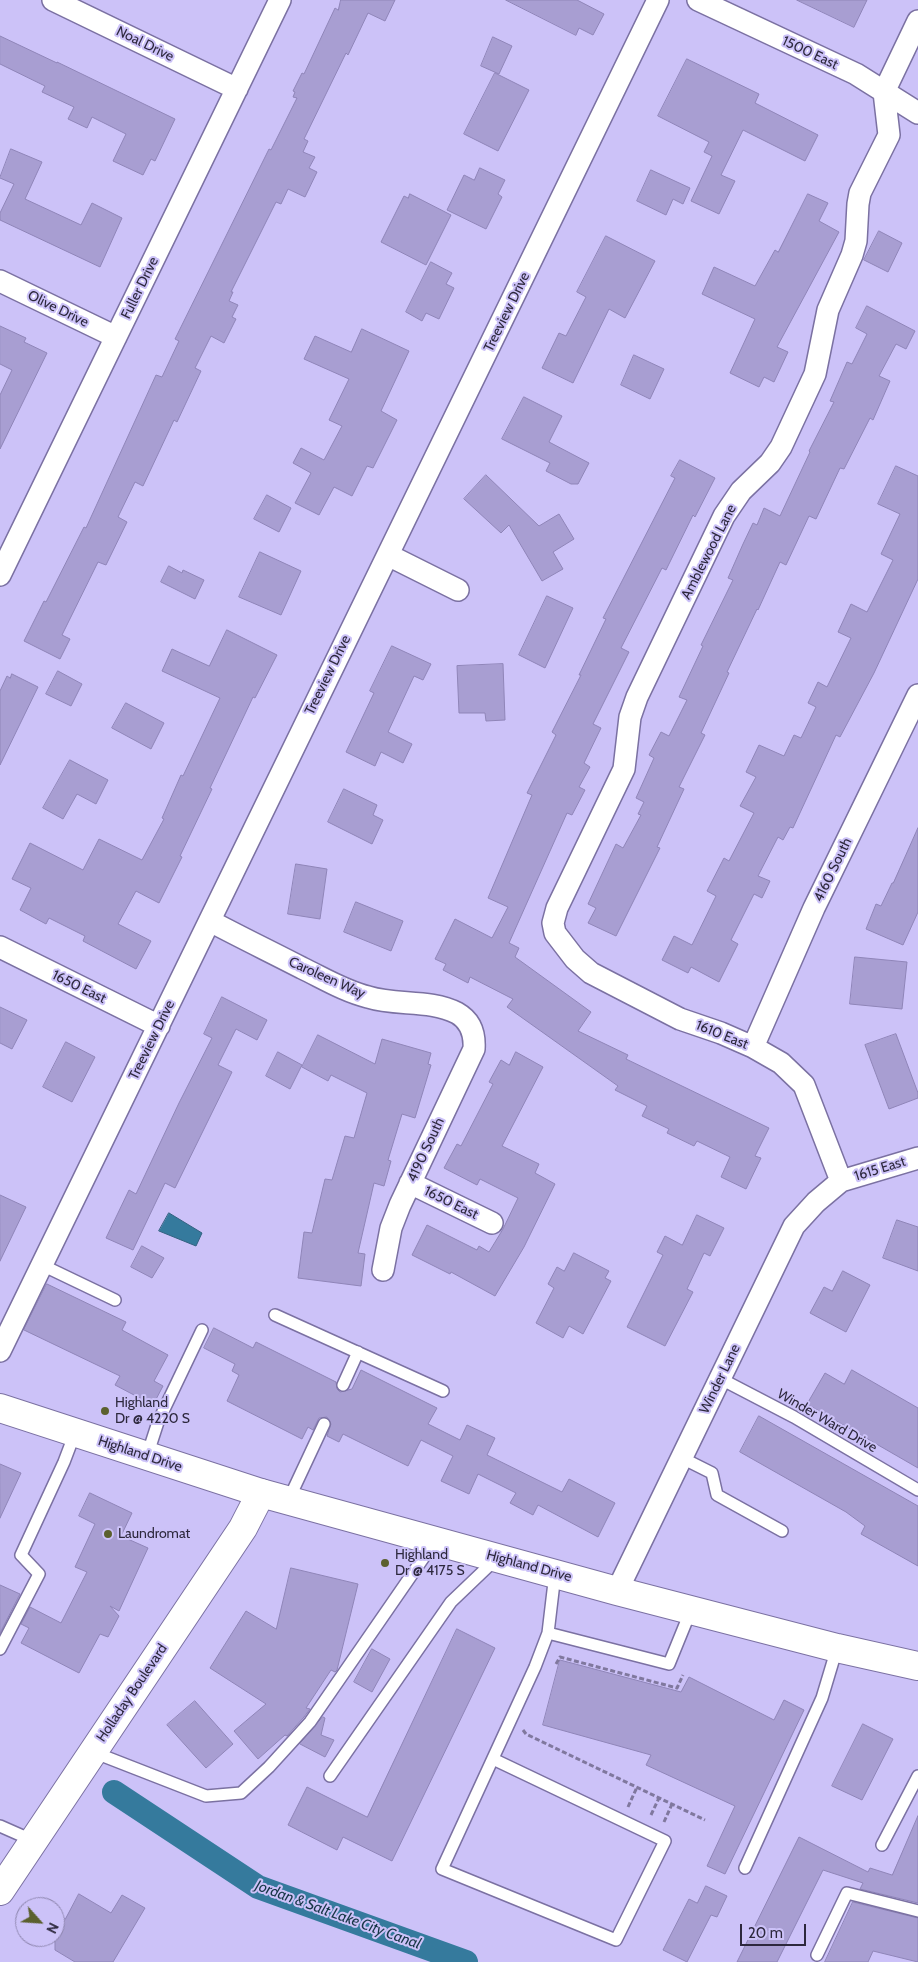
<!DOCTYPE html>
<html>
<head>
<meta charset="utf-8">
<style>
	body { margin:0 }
	#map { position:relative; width:918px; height:1962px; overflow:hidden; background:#ccc2f8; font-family:Cabin,sans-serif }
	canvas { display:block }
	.north { position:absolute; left:15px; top:1897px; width:50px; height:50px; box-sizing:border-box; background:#ccc2f8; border:1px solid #8c84ad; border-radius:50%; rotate:116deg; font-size:14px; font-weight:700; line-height:20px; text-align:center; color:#2d283d }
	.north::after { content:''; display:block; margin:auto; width:18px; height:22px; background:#5b602e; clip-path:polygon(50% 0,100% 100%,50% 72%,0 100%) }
	.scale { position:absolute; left:740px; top:1924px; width:66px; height:22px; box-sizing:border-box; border:2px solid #2d283d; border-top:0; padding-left:6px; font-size:15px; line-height:18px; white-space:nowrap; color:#2d283d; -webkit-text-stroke:4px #ccc2f8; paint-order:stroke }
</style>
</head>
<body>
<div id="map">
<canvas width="918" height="1962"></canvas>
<div class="north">N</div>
<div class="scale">20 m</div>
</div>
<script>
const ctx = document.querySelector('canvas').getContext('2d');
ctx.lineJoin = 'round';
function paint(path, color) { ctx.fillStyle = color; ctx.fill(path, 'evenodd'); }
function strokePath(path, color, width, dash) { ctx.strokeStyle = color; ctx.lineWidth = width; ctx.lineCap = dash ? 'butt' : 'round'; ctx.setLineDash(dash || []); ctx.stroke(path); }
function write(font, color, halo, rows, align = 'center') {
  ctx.font = font + ' Cabin,sans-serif'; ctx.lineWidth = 4; ctx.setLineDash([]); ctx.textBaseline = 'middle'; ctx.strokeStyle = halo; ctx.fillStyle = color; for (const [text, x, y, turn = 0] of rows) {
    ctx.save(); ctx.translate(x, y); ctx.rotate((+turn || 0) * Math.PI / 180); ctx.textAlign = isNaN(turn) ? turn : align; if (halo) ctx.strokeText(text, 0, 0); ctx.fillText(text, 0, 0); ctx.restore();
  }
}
const water = new Path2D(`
	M 169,1213 L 202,1233 L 196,1246 L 159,1231 Z`);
paint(water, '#357a9d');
strokePath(water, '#336180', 1);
strokePath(new Path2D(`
	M 114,1792 L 258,1887 L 466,1962`), '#357a9d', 24);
const building = new Path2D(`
	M 341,0 L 395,0 L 385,21 L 368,13 L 348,55 L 346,53 L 304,139 L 308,141 L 303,152 L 315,157 L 309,168 L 317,172 L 305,197 L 288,189 L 281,204 L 276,202 L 231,292 L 233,292 L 229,301 L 238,305 L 232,317 L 236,319 L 224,343 L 211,336 L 195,368 L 201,371 L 177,422 L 174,420 L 143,486 L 135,482 L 118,517 L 127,522 L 106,565 L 98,562 L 62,635 L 70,639 L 60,659 L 24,641 L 44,601 L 46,602 L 84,527 L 86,528 L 156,375 L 162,377 L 179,341 L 175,339 L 269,149 L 271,150 L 297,98 L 293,97 L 295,92 L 293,91 L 302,73 L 304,74 L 335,8 L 338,10 Z
	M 506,0 L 577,0 L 604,14 L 593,35 L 579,28 L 576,35 Z
	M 797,0 L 867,0 L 854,27 Z
	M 0,36 L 57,63 L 57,62 L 175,119 L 155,161 L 151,159 L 143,175 L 113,161 L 126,134 L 92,117 L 87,128 L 68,119 L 74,107 L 42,92 L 45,86 L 0,64 Z
	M 493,37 L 512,46 L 499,74 L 481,66 Z
	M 687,59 L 759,94 L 755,103 L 818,135 L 805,161 L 743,130 L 721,175 L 735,181 L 719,214 L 691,201 L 712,156 L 704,152 L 709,142 L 658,116 Z
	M 495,73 L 529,90 L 498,151 L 464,134 Z
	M 11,149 L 42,162 L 25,199 L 81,225 L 92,203 L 122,218 L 100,267 L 0,220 L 0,213 L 14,184 L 0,178 Z
	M 480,168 L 505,180 L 498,194 L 502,197 L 486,229 L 447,210 L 464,175 L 474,180 Z
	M 651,170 L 690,188 L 683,204 L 673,199 L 666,215 L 637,201 Z
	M 410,194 L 451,215 L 426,265 L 381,242 L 404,196 L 408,198 Z
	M 808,194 L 828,203 L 819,221 L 839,232 L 777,347 L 788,352 L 774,382 L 764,377 L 759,387 L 730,373 L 755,319 L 702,294 L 714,267 L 755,286 L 775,250 L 778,252 Z
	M 879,231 L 902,243 L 888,272 L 864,260 Z
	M 606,236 L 655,261 L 625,318 L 609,309 L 573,383 L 542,368 L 559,333 L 566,336 L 586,297 L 577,292 Z
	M 431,262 L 452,273 L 446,284 L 454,288 L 439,319 L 426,313 L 422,321 L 406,312 Z
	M 867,306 L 915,331 L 906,349 L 896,344 L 879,376 L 890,381 L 873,420 L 870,418 L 844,469 L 840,468 L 816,519 L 809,516 L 786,565 L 780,562 L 758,610 L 757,609 L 727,672 L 729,673 L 701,733 L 705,735 L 679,787 L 684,789 L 657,847 L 660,848 L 616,936 L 588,923 L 596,908 L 588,904 L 616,844 L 623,848 L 641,815 L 638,814 L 644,802 L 636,798 L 654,758 L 649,755 L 661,732 L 669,736 L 687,700 L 679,697 L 703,646 L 701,645 L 733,580 L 728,578 L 743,544 L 753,523 L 757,525 L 764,508 L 780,516 L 810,452 L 809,451 L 834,402 L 830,401 L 847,362 L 852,364 L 867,334 L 856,328 Z
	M 0,326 L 26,338 L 24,342 L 47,353 L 0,449 L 0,395 L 12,370 L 0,364 Z
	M 362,329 L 409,351 L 381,411 L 397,420 L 373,468 L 367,466 L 352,496 L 334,487 L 319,515 L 295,503 L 311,473 L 293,463 L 301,448 L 324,460 L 342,426 L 329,420 L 349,379 L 304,359 L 315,336 L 351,352 Z
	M 634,355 L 664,369 L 650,399 L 621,385 Z
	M 524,397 L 562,416 L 549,442 L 589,463 L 578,484 L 571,484 L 546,471 L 550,463 L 502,439 Z
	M 680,460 L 715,478 L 695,517 L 693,515 L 666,570 L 662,568 L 621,648 L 629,652 L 593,724 L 601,728 L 584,763 L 590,767 L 579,787 L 585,790 L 572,815 L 567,813 L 509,943 L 519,948 L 515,957 L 591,1012 L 578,1031 L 628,1055 L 626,1059 L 769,1128 L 755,1156 L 761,1158 L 746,1189 L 721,1177 L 730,1157 L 697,1141 L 694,1146 L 667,1133 L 669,1129 L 642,1116 L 647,1106 L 615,1090 L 618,1086 L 507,1007 L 513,999 L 470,977 L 468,983 L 443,970 L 446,964 L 435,959 L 455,919 L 492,938 L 508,907 L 488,898 L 532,795 L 527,793 L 556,735 L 552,732 L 581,675 L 579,675 L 606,619 L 603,618 L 675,478 L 671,476 Z
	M 896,466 L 918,476 L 918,579 L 874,673 L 840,737 L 836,735 L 793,828 L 790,827 L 783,840 L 778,837 L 758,876 L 770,881 L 762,898 L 754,894 L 731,940 L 738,944 L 719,982 L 691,967 L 688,973 L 662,960 L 674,936 L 692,945 L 716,896 L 707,891 L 724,858 L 729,861 L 754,813 L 740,806 L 756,777 L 746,772 L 759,745 L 784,756 L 794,735 L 801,738 L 816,707 L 808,703 L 818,682 L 827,687 L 851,638 L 838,632 L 851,604 L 867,612 L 893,560 L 881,554 L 900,514 L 878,504 Z
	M 486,475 L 539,526 L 559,514 L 574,539 L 553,552 L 563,569 L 542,581 L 509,525 L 501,533 L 464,499 Z
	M 267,495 L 291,508 L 279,532 L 254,519 Z
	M 260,552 L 301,571 L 281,615 L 239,597 Z
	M 169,566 L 182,573 L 183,570 L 204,580 L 195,599 L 161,582 Z
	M 547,596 L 573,608 L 545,668 L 519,655 Z
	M 227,630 L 277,655 L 255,698 L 253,697 L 210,788 L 212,789 L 180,856 L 182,857 L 159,903 L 136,891 L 118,924 L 151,941 L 136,969 L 83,941 L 85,936 L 49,918 L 46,924 L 20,910 L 31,888 L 12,879 L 30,843 L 83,870 L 99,839 L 142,860 L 164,819 L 162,818 L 181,775 L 183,776 L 220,698 L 162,671 L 172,649 L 209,666 Z
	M 392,646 L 431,664 L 423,680 L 414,676 L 388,732 L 412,744 L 403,763 L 381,752 L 375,766 L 346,752 L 374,693 L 370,691 Z
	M 503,664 L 505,720 L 486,721 L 485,713 L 459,713 L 457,666 Z
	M 58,671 L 82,684 L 71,706 L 46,694 Z
	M 12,674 L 38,687 L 0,765 L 0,691 L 7,676 L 10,678 Z
	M 126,703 L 164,723 L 151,749 L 112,728 Z
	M 70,760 L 108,780 L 96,804 L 77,794 L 63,819 L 43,808 Z
	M 344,789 L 377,805 L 373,815 L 383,820 L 372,844 L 328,822 Z
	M 918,828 L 918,912 L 903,945 L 866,929 L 876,904 L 881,906 L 892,883 L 893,883 Z
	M 296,864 L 327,869 L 320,919 L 288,914 Z
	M 356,902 L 403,921 L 391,951 L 344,932 Z
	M 855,957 L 907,962 L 902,1009 L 850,1004 Z
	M 222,997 L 267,1020 L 257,1040 L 236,1029 L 218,1065 L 232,1072 L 175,1188 L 165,1183 L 133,1250 L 106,1238 L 129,1190 L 136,1194 L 179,1103 L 212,1038 L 204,1034 Z
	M 0,1007 L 27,1020 L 12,1049 L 0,1043 Z
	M 896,1034 L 918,1093 L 918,1098 L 889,1109 L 865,1045 Z
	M 318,1035 L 375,1064 L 382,1039 L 431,1053 L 428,1064 L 431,1065 L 415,1118 L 402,1114 L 388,1160 L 391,1161 L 384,1186 L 374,1183 L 358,1253 L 365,1254 L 361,1286 L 298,1278 L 304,1232 L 312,1233 L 325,1179 L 332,1180 L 345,1136 L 354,1138 L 367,1093 L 331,1075 L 328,1081 L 302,1067 Z
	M 66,1042 L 95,1057 L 72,1102 L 43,1087 Z
	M 278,1052 L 302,1065 L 290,1089 L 266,1076 Z
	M 516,1052 L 543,1067 L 502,1146 L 539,1164 L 535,1173 L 555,1184 L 524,1247 L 495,1296 L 451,1272 L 450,1274 L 412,1255 L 427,1225 L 477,1250 L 479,1246 L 489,1252 L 503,1229 L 518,1198 L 480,1179 L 477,1185 L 444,1168 L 457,1144 L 461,1146 L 493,1084 L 489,1082 L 501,1060 L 509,1065 Z
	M 0,1195 L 26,1207 L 0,1261 Z
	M 697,1215 L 724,1228 L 710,1256 L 704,1253 L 687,1289 L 693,1292 L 665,1346 L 627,1327 L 663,1255 L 657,1252 L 665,1236 L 682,1245 Z
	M 897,1220 L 918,1227 L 918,1271 L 883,1258 Z
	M 142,1246 L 164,1258 L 152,1278 L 131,1267 Z
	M 574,1253 L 609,1271 L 605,1278 L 611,1281 L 583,1334 L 569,1326 L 563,1338 L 536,1323 L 554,1288 L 548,1284 L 557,1267 L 564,1271 Z
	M 843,1271 L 870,1285 L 846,1332 L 810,1313 L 824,1287 L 832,1291 Z
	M 47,1284 L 126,1322 L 122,1330 L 168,1355 L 154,1381 L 163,1386 L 153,1405 L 115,1385 L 120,1376 L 24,1330 Z
	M 214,1328 L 253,1348 L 256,1342 L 336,1382 L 337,1389 L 340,1392 L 352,1389 L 361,1370 L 437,1408 L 428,1424 L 460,1440 L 467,1425 L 495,1438 L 487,1455 L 562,1492 L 569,1479 L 615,1503 L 598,1537 L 538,1505 L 533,1515 L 510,1503 L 516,1493 L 478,1474 L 469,1494 L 441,1481 L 453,1456 L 421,1440 L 408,1466 L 343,1434 L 339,1442 L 327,1436 L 331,1424 L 327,1417 L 319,1418 L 313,1430 L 308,1427 L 302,1439 L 227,1401 L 239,1375 L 232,1371 L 235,1364 L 204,1348 Z
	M 852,1370 L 918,1408 L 918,1468 L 807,1404 L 825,1373 L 844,1384 Z
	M 759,1416 L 918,1506 L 918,1566 L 861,1534 L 865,1526 L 846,1512 L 740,1452 Z
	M 0,1464 L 21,1473 L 0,1518 Z
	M 90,1493 L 132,1513 L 121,1536 L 148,1548 L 119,1611 L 110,1606 L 119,1616 L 108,1637 L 100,1634 L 79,1673 L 21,1643 L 29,1628 L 21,1624 L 30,1607 L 61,1623 L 87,1572 L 75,1567 L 95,1524 L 79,1516 Z
	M 291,1568 L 358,1584 L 337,1670 L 335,1672 L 331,1670 L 306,1708 L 310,1709 L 304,1717 L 287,1736 L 285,1735 L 258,1759 L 234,1731 L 266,1704 L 210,1668 L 246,1611 L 276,1629 Z
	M 0,1585 L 20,1594 L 0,1633 Z
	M 457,1629 L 495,1648 L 392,1861 L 343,1837 L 337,1850 L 288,1825 L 307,1787 L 367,1817 Z
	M 372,1649 L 390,1659 L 372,1692 L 354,1682 Z
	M 560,1660 L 681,1692 L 689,1677 L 774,1720 L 784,1700 L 804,1710 L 725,1874 L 707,1866 L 735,1806 L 646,1765 L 651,1755 L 543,1725 Z
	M 195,1701 L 233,1744 L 206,1768 L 167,1725 Z
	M 323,1717 L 325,1718 L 321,1735 L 334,1740 L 325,1757 L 300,1744 Z
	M 863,1724 L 893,1739 L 862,1800 L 832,1786 Z
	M 918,1816 L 918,1903 L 860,1889 L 863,1883 L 823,1870 L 777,1962 L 737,1962 L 799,1837 L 868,1872 L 870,1868 L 892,1875 Z
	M 706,1886 L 727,1896 L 717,1917 L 711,1915 L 687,1962 L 663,1950 L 689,1899 L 697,1903 Z
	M 79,1894 L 111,1913 L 122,1895 L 145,1908 L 113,1962 L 75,1962 L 55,1950 L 55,1913 L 65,1919 Z
	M 853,1902 L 918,1918 L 918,1962 L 873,1951 L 868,1962 L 825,1962 Z`);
paint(building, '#a89ed2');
strokePath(building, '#8f85b8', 1);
const service = new Path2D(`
	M 42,1265 L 115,1300
	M 275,1315 L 443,1391
	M 721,1379 L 794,1417 L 918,1490
	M 343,1385 L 358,1352
	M 147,1456 L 158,1422 L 202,1330
	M 682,1458 L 712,1473 L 717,1495 L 782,1531
	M 288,1501 L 324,1424
	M 548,1633 L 669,1664 L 691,1610
	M 0,1649 L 39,1574 L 21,1555 L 64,1462 L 75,1433
	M 93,1752 L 206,1796 L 241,1793 L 269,1767 L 310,1722 L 435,1541
	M 493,1759 L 665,1841 L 616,1940 L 442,1869 L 535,1667 L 548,1633 L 555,1574
	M 330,1776 L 451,1602 L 496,1559
	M 0,1826 L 34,1841
	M 882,1845 L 918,1776
	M 745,1868 L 822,1698 L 837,1648
	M 817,1955 L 847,1893 L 918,1911`);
const minor = new Path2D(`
	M 53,0 L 237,89
	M 698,0 L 856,74 L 918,113
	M 0,281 L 116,337
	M 388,555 L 458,590
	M 0,575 L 280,0
	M 210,921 C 240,937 271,952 302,968 C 323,978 344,991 368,997 C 396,1006 430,999 457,1013 C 471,1021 475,1034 474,1049 L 400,1205 L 391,1228 L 383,1270
	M 0,947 L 159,1026
	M 753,1047 L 814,908 L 918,695
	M 841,1181 L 804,1085 L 781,1063 L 753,1047 L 721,1033 L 680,1019 L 591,973 L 575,959 L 555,933 L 553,923 L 557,908 L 624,769 L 630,717 L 637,697 L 724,516 L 741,491 L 770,463 L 781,447 L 815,374 L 828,310 L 852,255 L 856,241 L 858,204 L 860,193 L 889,135 L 884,92 L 918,21
	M 410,1183 L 492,1223
	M 0,1351 L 658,0
	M 617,1591 L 794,1226 L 816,1202 L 841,1181 L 918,1158`);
const tertiary = new Path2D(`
	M 0,1891 L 243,1528 L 261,1493`);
const secondary = new Path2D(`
	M 0,1408 L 261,1493 L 617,1591 L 837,1648 L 918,1666`);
strokePath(service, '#7b71a2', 14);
strokePath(minor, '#7b71a2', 24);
strokePath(tertiary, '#7b71a2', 30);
strokePath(secondary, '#7b71a2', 30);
strokePath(new Path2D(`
	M 556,1664 L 560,1657 L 677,1688 L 683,1675
	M 523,1730 L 526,1734 L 705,1820
	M 628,1807 L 637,1787
	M 651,1815 L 659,1798
	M 664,1822 L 672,1804`), '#80789e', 3, [5, 2.5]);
strokePath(service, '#fff', 11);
strokePath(minor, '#fff', 21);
strokePath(tertiary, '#fff', 28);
strokePath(secondary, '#fff', 28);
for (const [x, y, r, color] of [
	[105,1411,5,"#5b602e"],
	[108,1534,5,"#5b602e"],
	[385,1563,5,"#5b602e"]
]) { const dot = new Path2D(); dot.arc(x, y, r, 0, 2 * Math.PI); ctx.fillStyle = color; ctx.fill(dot); strokePath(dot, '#ccc2f8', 2); }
write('14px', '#2d283d', '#ccc2f8', [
	["Noal Drive",145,44,26],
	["1500 East",810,53,25],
	["Fuller Drive",140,288,-64],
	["Olive Drive",58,309,26],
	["Treeview Drive",507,312,-64],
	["Amblewood Lane",709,552,-63],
	["Treeview Drive",328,675,-64],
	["4160 South",833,870,-64],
	["Caroleen Way",327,978,24],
	["1650 East",79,987,26],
	["1610 East",722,1035,22],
	["Treeview Drive",152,1040,-64],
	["4190 South",426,1150,-65],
	["1615 East",880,1169,-17],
	["1650 East",451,1203,26],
	["Winder Lane",720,1379,-64],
	["Winder Ward Drive",827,1421,30],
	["Highland Drive",140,1454,18],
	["Highland Drive",529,1566,15],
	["Holladay Boulevard",132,1693,-56]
]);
write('14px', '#2d283d', '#ccc2f8', [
	["Highland",115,1403],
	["Dr @ 4220 S",115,1419],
	["Laundromat",118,1534],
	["Highland",395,1555],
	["Dr @ 4175 S",395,1571]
], 'left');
write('italic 15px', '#163646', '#ccc2f8', [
	["Jordan & Salt Lake City Canal",338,1915,20]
]);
</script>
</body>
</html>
